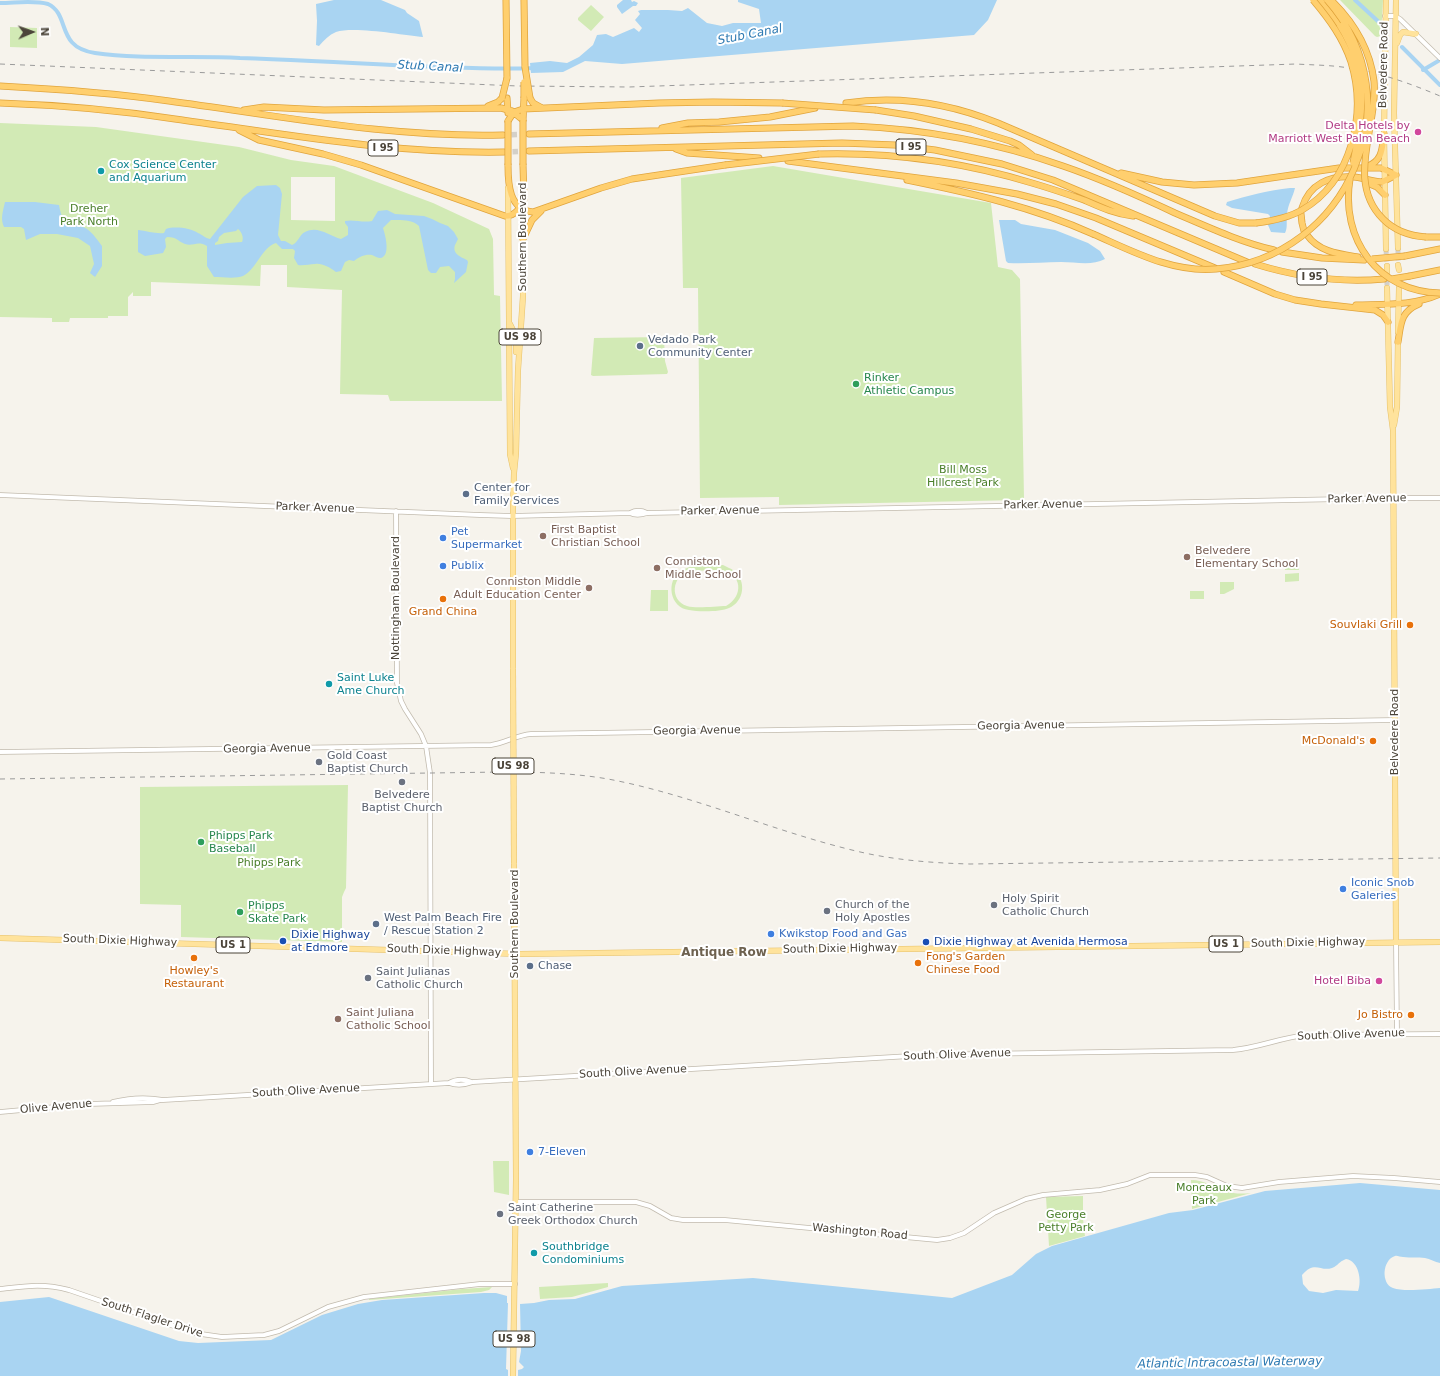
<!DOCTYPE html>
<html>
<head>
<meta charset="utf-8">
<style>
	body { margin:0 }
	#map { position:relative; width:1440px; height:1376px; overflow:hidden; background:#f6f3ec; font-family:"DejaVu Sans",sans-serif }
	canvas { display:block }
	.north { position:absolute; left:12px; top:12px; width:40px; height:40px; -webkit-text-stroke:3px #fff; paint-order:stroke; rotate:88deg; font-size:11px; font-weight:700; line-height:16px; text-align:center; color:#4b4439 }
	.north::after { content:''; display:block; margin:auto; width:14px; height:18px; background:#4b4439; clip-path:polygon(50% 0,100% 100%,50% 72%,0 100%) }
</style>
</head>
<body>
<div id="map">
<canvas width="1440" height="1376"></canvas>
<div class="north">N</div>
</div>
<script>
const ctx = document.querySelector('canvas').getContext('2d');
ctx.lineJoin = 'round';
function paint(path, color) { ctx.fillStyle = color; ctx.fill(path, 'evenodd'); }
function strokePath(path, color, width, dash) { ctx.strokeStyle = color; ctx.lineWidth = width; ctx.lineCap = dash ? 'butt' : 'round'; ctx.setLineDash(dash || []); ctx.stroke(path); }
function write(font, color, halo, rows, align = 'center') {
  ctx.font = font + ' "DejaVu Sans",sans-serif'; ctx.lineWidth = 4; ctx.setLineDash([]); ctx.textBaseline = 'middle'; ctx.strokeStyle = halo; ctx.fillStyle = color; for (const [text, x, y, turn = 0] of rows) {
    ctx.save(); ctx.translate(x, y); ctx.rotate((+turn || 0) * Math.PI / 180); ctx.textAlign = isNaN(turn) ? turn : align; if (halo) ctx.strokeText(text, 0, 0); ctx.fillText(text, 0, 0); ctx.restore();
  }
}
paint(new Path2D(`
	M 1340,0 L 1383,0 L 1381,36 L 1377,37 L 1375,36 Z
	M 591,5 L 604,17 L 591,31 L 578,20 L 578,18 Z
	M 10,27 L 37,28 L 37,48 L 10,47 Z
	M 0,123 L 96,127 L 239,147 L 291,160 L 334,166 L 433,203 L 489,229 L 493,239 L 494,295 L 500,296 L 502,401 L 390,401 L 388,395 L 340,394 L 342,290 L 287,287 L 287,265 L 261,265 L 260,286 L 151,282 L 151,296 L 133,296 L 133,292 L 128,297 L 128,316 L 108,316 L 108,318 L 70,318 L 69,322 L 52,322 L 52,318 L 0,317 ZM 291,177 L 335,177 L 335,221 L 291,220 Z
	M 773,166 L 991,203 L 998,267 L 1012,270 L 1020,279 L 1024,498 L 1020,500 L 779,505 L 779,497 L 700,498 L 698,288 L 683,288 L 681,178 Z
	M 664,337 L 665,361 L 668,372 L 667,374 L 593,376 L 591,375 L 594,338 Z
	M 1298,561 L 1299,570 L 1285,570 L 1284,562 Z
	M 723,565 C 726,567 731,568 734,571 C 747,581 744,602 729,608 C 721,612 698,612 689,610 C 670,608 665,581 681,571 C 692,563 710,566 723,565 ZM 722,570 C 742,574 744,596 726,606 C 716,606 697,609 687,606 C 669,600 672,576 689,571 Z
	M 1299,573 L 1299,581 L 1285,582 L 1285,574 Z
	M 1220,582 L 1234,582 L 1234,589 L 1224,594 L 1220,594 Z
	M 651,590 L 668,590 L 668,611 L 650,611 Z
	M 1190,591 L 1204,591 L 1204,599 L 1190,599 Z
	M 348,785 L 346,888 L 344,892 L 342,897 L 342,942 L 181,937 L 181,905 L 140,904 L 140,787 Z
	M 493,1161 L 509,1161 L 509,1195 L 494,1192 Z
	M 1191,1180 C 1205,1180 1213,1187 1225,1191 C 1234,1194 1242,1194 1251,1193 L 1192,1209 Z
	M 1083,1196 L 1083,1219 L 1085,1236 L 1049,1246 L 1046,1197 Z
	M 608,1283 L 608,1287 L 572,1297 L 540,1299 L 539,1287 Z
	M 492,1287 L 489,1290 L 481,1292 L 369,1300 L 369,1299 L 462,1289 Z`), '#d2eab5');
paint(new Path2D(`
	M 334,0 L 381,0 L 405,10 L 407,13 L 419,21 L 423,37 C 402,35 354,26 336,32 C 329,35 324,40 319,46 L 316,45 L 317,21 L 316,4 Z
	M 623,0 L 631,0 L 632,2 L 634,1 L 638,3 L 636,6 L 633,6 L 622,14 L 617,7 L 617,5 Z
	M 738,0 L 997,0 L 988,20 L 974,35 L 622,64 L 585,61 L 563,72 L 531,73 L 530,63 L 550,61 L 567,63 L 579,57 L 593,45 L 597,35 L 606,34 L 613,37 L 634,28 L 639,32 L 642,28 L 635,20 L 640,14 L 638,11 L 641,10 L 668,10 L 682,11 L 688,8 L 707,23 L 722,26 L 733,23 L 761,23 L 759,9 L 738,2 Z
	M 276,185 L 280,188 L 282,194 L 278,235 L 281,241 L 285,241 L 292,245 C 298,243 299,235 305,232 C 318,225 329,236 341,239 L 348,235 L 348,227 L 345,223 L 345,221 C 354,219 362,223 372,221 L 378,211 L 387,210 L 395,214 L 424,216 L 432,219 L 440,223 L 448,226 L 454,232 L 458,239 C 457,241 456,243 455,245 C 452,254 461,257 467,260 L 468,262 L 466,272 L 454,283 L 455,279 L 455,272 L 449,266 L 440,267 L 436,273 L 431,273 L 428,270 L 419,226 C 412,219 400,220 391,220 L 383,228 C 385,234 391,255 381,258 C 377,258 375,256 372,255 C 365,254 359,257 354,261 L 349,260 L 345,262 L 341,271 L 336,272 C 329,267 322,263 315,264 C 309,264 304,266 298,265 L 294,258 L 295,251 L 293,249 L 282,249 L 276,243 C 261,248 257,269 243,276 C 236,279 222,277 214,277 L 207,266 L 207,246 C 197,240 193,247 185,244 C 177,241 178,237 167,237 L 165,239 L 166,247 L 163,253 L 145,256 L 138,252 L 138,230 C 147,231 156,234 164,233 L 166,229 C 174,226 191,228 198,233 C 203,235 205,238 210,239 L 243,197 L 257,186 ZM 238,229 C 242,232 244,238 242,242 L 227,243 L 215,245 L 215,243 L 218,241 L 219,237 L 224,233 L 236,231 Z
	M 1290,188 L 1295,188 C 1293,197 1288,204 1287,214 C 1286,221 1288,227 1285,233 L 1271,232 L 1268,225 L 1270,216 L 1268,214 L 1232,208 L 1226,205 L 1227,202 C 1247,196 1269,190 1290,188 Z
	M 5,202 L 35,202 L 59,205 C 63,230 72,220 87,229 C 93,233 98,241 102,246 L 102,266 L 95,277 L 90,273 L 94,264 L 90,246 L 78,238 L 57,234 L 40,234 L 26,240 L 24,229 L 21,227 L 4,227 C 0,219 3,211 5,202 Z
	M 999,220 L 1015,220 L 1021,224 L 1055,230 L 1088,243 L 1100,251 L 1105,259 C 1092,266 1076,262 1061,262 C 1043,262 1026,264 1008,263 L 1006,261 Z
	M 1360,1183 L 1440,1190 L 1440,1263 C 1435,1262 1430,1259 1425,1258 C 1418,1257 1411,1258 1403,1257 C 1400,1257 1397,1255 1395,1256 C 1382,1260 1381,1284 1393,1288 C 1403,1292 1429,1289 1440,1288 L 1440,1376 L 0,1376 L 0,1302 L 49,1297 L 179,1341 L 198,1343 L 271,1340 L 322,1315 L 358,1304 L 382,1300 L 484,1293 L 496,1293 L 507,1296 L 507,1303 L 520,1304 L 534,1303 L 549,1300 L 575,1299 L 622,1286 L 753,1278 L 952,1298 L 1012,1275 L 1036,1254 L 1052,1246 L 1169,1213 L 1193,1210 L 1265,1191 ZM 1346,1259 C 1359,1261 1362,1281 1358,1291 L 1336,1290 L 1323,1293 L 1309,1291 L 1303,1284 L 1302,1275 C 1315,1260 1320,1272 1332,1268 C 1339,1265 1338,1262 1346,1259 Z`), '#a9d4f2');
paint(new Path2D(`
	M 508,1303 L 520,1303 L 521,1351 L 519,1362 L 524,1367 L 522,1369 L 518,1370 L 518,1376 L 508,1376 L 508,1370 L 506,1369 Z`), '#f6f3ec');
strokePath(new Path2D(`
	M 1355,0 L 1381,24
	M 0,3 C 15,3 34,0 48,4 C 71,15 55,47 95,53 C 143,60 191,55 240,58 C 297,60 354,63 411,66 C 453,67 494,70 535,68
	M 1402,47 L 1440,85
	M 1423,70 L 1440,60`), '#a9d4f2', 4);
strokePath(new Path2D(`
	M 1398,248 L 1398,265
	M 1386,249 L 1387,266
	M 1387,273 L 1387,288`), '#d4d0c8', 5, [5, 2.5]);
strokePath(new Path2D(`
	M 503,135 L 527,134
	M 504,152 L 527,151`), '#d4d0c8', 5.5, [5.5, 3]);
const minor = new Path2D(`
	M 1385,16 L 1395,16 L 1400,19 L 1440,58
	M 0,495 L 480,515 L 512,516 L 630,513 C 636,516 641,515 647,513 L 1394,498 L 1440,498
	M 396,511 L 397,683 L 401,701 L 405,709 L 421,734 L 426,746 L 430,773 L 431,1084
	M 630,513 C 636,510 641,510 647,513
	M 0,752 L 491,745 C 505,743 517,735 531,734 L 1395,720
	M 1396,942 L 1397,1034
	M 449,1083 C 456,1079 464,1079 472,1082
	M 113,1102 C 129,1098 146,1097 163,1100 L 449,1083 C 457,1086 465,1085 473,1082 L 910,1056 L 975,1054 L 1233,1050 C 1258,1048 1282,1037 1307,1035 L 1440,1034
	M 0,1112 L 89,1104 L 153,1102 L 160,1100
	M 516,1202 L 636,1202 L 650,1206 L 671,1218 L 683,1220 L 725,1220 L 937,1240 L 950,1238 L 964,1233 L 994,1213 L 1026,1199 L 1043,1195 L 1100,1190 L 1127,1184 L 1150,1175 L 1195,1175 L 1207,1177 L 1227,1186 L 1242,1188 L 1279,1182 L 1353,1176 L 1394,1178 L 1440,1182
	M 0,1289 C 26,1286 43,1283 69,1290 L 194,1333 L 222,1337 L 264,1335 L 279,1331 L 328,1307 L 364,1297 L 480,1284 L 515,1284`);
const major = new Path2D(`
	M 1386,0 L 1384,134 L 1386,249
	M 1396,0 L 1394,113 L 1398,248
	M 1397,43 L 1400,35 L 1403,32 L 1416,34
	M 508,188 L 510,454 L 513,468
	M 1398,265 L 1399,270
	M 1387,266 L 1387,272
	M 1387,288 L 1390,407 L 1393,430 L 1396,942
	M 510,324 L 515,334 L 520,337
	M 1398,332 L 1399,288
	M 509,337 L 514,338 L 516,341 L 516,352
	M 1394,425 L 1397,407 L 1398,340
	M 513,669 L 513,508 L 514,473 L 516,453 L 518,370 L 523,296 L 523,206
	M 0,938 L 520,954 L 1440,942
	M 513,1376 L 516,1179 L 514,863`);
const highway = new Path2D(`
	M 506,0 L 507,78
	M 524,0 L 525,67
	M 1320,0 L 1340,26
	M 0,86 C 57,89 113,93 169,101 C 281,116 390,138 503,135
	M 507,98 L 508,113
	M 530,98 L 533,103 L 542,108
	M 0,103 C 58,105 117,110 175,119 C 285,134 392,154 504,152
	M 846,103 C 898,95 949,103 998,123 L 1215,216 L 1239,223 L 1256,223
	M 488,106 L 498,102 L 502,98
	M 244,110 L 264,107 L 324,110 L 501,108 L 512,111 L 523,120
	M 876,110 L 914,116 L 971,129 L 1010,141 L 1019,145 L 1032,155
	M 523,120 L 524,98
	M 508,121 L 514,112 L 523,109 L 659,103 L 713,102 L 782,103
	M 662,128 L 688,123 L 719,122 L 770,117 L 815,108
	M 239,130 L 259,140 L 323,154 L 361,165 L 505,216 C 516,216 520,208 524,199 L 523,165
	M 529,134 L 853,126 C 925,129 995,142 1063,166 C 1101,179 1139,196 1175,213 C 1208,227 1240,242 1274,250
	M 676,149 L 687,153 L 759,158
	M 529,151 L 842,143 L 895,145 L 935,150 L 1002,164 L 1053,180 L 1247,262
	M 819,154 C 892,152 963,162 1032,183 C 1049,188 1067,194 1084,200 C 1100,207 1115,214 1133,216
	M 788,161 L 956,183 L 1017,194 L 1056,204 L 1096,218 L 1215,268
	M 508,165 C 508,184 509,210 533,212 L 601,188 L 632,179 L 725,165
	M 1368,166 C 1383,160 1382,148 1384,134
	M 1121,173 L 1162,182 L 1194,185 L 1237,183 L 1339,168 L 1381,168 L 1396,175
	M 907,180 C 971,193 1033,207 1093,234
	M 1367,183 L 1377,187 L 1385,195
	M 1302,208 C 1309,184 1330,175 1354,177 C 1363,178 1372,181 1382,182 L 1396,175
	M 1301,214 L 1302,223 L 1304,231
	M 1307,235 C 1319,252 1339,254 1358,257
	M 1426,237 L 1440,237
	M 523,239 L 532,220 L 541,211
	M 1282,252 L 1322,258 L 1364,260
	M 1405,256 L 1440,249
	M 1255,264 C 1297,277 1340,283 1384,279
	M 1224,272 L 1275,294 L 1295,300 L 1321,304 L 1375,310 L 1383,315 L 1388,322
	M 1410,276 L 1440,270
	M 1356,305 C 1384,304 1414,306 1440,294
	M 1398,342 C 1401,324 1400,312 1419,304`);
strokePath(minor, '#c2bbae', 5.5);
strokePath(major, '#e6c16a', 6);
strokePath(highway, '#e0a43c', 7);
strokePath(minor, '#fff', 4);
strokePath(major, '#ffe39c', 5);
strokePath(highway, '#ffcf6e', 5.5);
strokePath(new Path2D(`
	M 0,64 L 518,86 L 629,87 L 1296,64 C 1312,65 1327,65 1342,67 C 1376,71 1409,83 1440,96
	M 0,779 L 503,772 C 538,772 573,773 608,779 C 693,795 772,831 856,851 C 893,860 932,863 970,864 L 1440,858`), '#9a9a9a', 1, [5, 5]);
const majorBridge = new Path2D(`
	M 513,669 L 514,863`);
const highwayBridge = new Path2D(`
	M 1333,2 C 1355,24 1370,50 1374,81 C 1378,127 1345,181 1383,219 C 1395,231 1410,236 1426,237
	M 1340,26 C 1369,72 1364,112 1353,163
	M 525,67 L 530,98
	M 502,98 L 507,78
	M 524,98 L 524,82
	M 782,103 L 876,110
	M 523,120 L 523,165
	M 508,121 L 508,165
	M 725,165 L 819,154
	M 1350,179 C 1340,239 1378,292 1440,293
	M 1256,223 C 1272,221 1288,218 1302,210 C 1352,181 1367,114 1351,62 C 1343,38 1329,19 1313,0
	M 1093,234 C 1132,251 1172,273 1216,269 C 1347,258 1417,101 1327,0
	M 1372,259 L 1405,256
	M 1392,279 L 1410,276`);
strokePath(majorBridge, '#e6c16a', 6, []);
strokePath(highwayBridge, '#e0a43c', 7, []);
strokePath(majorBridge, '#ffe39c', 5);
strokePath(highwayBridge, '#ffcf6e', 5.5);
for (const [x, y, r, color] of [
	[1418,132,4,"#d1479c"],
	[101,171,4,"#0f9aa8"],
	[640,346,4,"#5c6f8a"],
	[856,384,4,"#2e9e5b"],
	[466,494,4,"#5c6f8a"],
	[543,536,4,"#8d6e63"],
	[443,538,4,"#3f7fe0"],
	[1187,557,4,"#8d6e63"],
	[443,566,4,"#3f7fe0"],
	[657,568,4,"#8d6e63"],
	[589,588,4,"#8d6e63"],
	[443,599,4,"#e8710a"],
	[1410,625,4,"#e8710a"],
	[329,684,4,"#0f9aa8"],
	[1373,741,4,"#e8710a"],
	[319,762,4,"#6b7280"],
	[402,782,4,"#6b7280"],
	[201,842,4,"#2e9e5b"],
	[1343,889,4,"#3f7fe0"],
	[994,905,4,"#6b7280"],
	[827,911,4,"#6b7280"],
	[240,912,4,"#2e9e5b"],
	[376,924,4,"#5c6f8a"],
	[771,934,4,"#3f7fe0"],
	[283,941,4,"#1a4fb4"],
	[926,942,4,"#1a4fb4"],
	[194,958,4,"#e8710a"],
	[918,963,4,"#e8710a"],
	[530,966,4,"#5c6f8a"],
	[368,978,4,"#6b7280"],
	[1379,981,4,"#d1479c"],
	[1411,1015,4,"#e8710a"],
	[338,1019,4,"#8d6e63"],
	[530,1152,4,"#3f7fe0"],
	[500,1214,4,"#6b7280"],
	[534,1253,4,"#0f9aa8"]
]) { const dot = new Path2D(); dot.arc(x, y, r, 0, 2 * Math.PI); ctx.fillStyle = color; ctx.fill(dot); strokePath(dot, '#fff', 1.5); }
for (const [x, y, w] of [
	[911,147,30],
	[383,148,30],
	[1312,277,30],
	[520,337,42],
	[513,766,42],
	[1226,944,34],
	[233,945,34],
	[514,1339,42]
]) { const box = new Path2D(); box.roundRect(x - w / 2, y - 8, w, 16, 3); ctx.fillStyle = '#fff'; ctx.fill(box); strokePath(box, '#4b4439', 1); }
write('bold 10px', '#4b4439', null, [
	["I 95",911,147],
	["I 95",383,148],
	["I 95",1312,277],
	["US 98",520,337],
	["US 98",513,766],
	["US 1",1226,944],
	["US 1",233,945],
	["US 98",514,1339]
]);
write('11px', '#4b4439', '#fff', [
	["Belvedere Road",1384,65,-89],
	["Southern Boulevard",523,237,-90],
	["Parker Avenue",1367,499,-1],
	["Parker Avenue",1043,505,-1],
	["Parker Avenue",315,508,2],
	["Parker Avenue",720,511,-1],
	["Nottingham Boulevard",396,598,-90],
	["Georgia Avenue",1021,726,-1],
	["Georgia Avenue",697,731,-1],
	["Belvedere Road",1395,732,-90],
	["Georgia Avenue",267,749,-1],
	["Southern Boulevard",515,924,-90],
	["South Dixie Highway",120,941,2],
	["South Dixie Highway",1308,943,-1],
	["South Dixie Highway",840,949,-1],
	["South Dixie Highway",444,951,2],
	["South Olive Avenue",1351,1035,-2],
	["South Olive Avenue",957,1055,-2],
	["South Olive Avenue",633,1072,-3],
	["South Olive Avenue",306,1091,-3],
	["Olive Avenue",56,1107,-5],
	["Washington Road",860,1232,5],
	["South Flagler Drive",152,1318,18]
]);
write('11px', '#b23c85', '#fff', [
	["Delta Hotels by",1410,126],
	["Marriott West Palm Beach",1410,139],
	["Hotel Biba",1371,981]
], 'right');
write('11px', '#0d838f', '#fff', [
	["Cox Science Center",109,165],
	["and Aquarium",109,178],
	["Saint Luke",337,678],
	["Ame Church",337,691],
	["Southbridge",542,1247],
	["Condominiums",542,1260]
], 'left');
write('11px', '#4a7f2a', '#fff', [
	["Dreher",89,209],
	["Park North",89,222],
	["Bill Moss",963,470],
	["Hillcrest Park",963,483],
	["Phipps Park",269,863],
	["Monceaux",1204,1188],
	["Park",1204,1201],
	["George",1066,1215],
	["Petty Park",1066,1228]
]);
write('11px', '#4e5e75', '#fff', [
	["Vedado Park",648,340],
	["Community Center",648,353],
	["Center for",474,488],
	["Family Services",474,501],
	["West Palm Beach Fire",384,918],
	["/ Rescue Station 2",384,931],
	["Chase",538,966]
], 'left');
write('11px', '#27864d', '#fff', [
	["Rinker",864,378],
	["Athletic Campus",864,391],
	["Phipps Park",209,836],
	["Baseball",209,849],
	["Phipps",248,906],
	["Skate Park",248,919]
], 'left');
write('11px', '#785e54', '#fff', [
	["First Baptist",551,530],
	["Christian School",551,543],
	["Belvedere",1195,551],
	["Elementary School",1195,564],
	["Conniston",665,562],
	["Middle School",665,575],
	["Conniston Middle",581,582,"right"],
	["Adult Education Center",581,595,"right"],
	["Saint Juliana",346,1013],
	["Catholic School",346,1026]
], 'left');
write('11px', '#366cbe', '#fff', [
	["Pet",451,532],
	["Supermarket",451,545],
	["Publix",451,566],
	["Iconic Snob",1351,883],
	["Galeries",1351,896],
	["Kwikstop Food and Gas",779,934],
	["7-Eleven",538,1152]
], 'left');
write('11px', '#c56008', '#fff', [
	["Grand China",443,612,"center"],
	["Souvlaki Grill",1402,625],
	["McDonald's",1365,741],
	["Fong's Garden",926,957,"left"],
	["Chinese Food",926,970,"left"],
	["Howley's",194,971,"center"],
	["Restaurant",194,984,"center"],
	["Jo Bistro",1403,1015]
], 'right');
write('11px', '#5b616d', '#fff', [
	["Gold Coast",327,756],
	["Baptist Church",327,769],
	["Belvedere",402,795,"center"],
	["Baptist Church",402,808,"center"],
	["Holy Spirit",1002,899],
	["Catholic Church",1002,912],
	["Church of the",835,905],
	["Holy Apostles",835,918],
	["Saint Julianas",376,972],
	["Catholic Church",376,985],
	["Saint Catherine",508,1208],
	["Greek Orthodox Church",508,1221]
], 'left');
write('11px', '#164399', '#fff', [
	["Dixie Highway",291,935],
	["at Edmore",291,948],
	["Dixie Highway at Avenida Hermosa",934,942]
], 'left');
write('italic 12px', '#2e7ab2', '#fff', [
	["Stub Canal",750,35,-11],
	["Stub Canal",430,67,3],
	["Atlantic Intracoastal Waterway",1230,1363,-1]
]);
write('bold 12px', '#6e6250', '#fff', [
	["Antique Row",724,953]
]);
</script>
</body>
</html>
